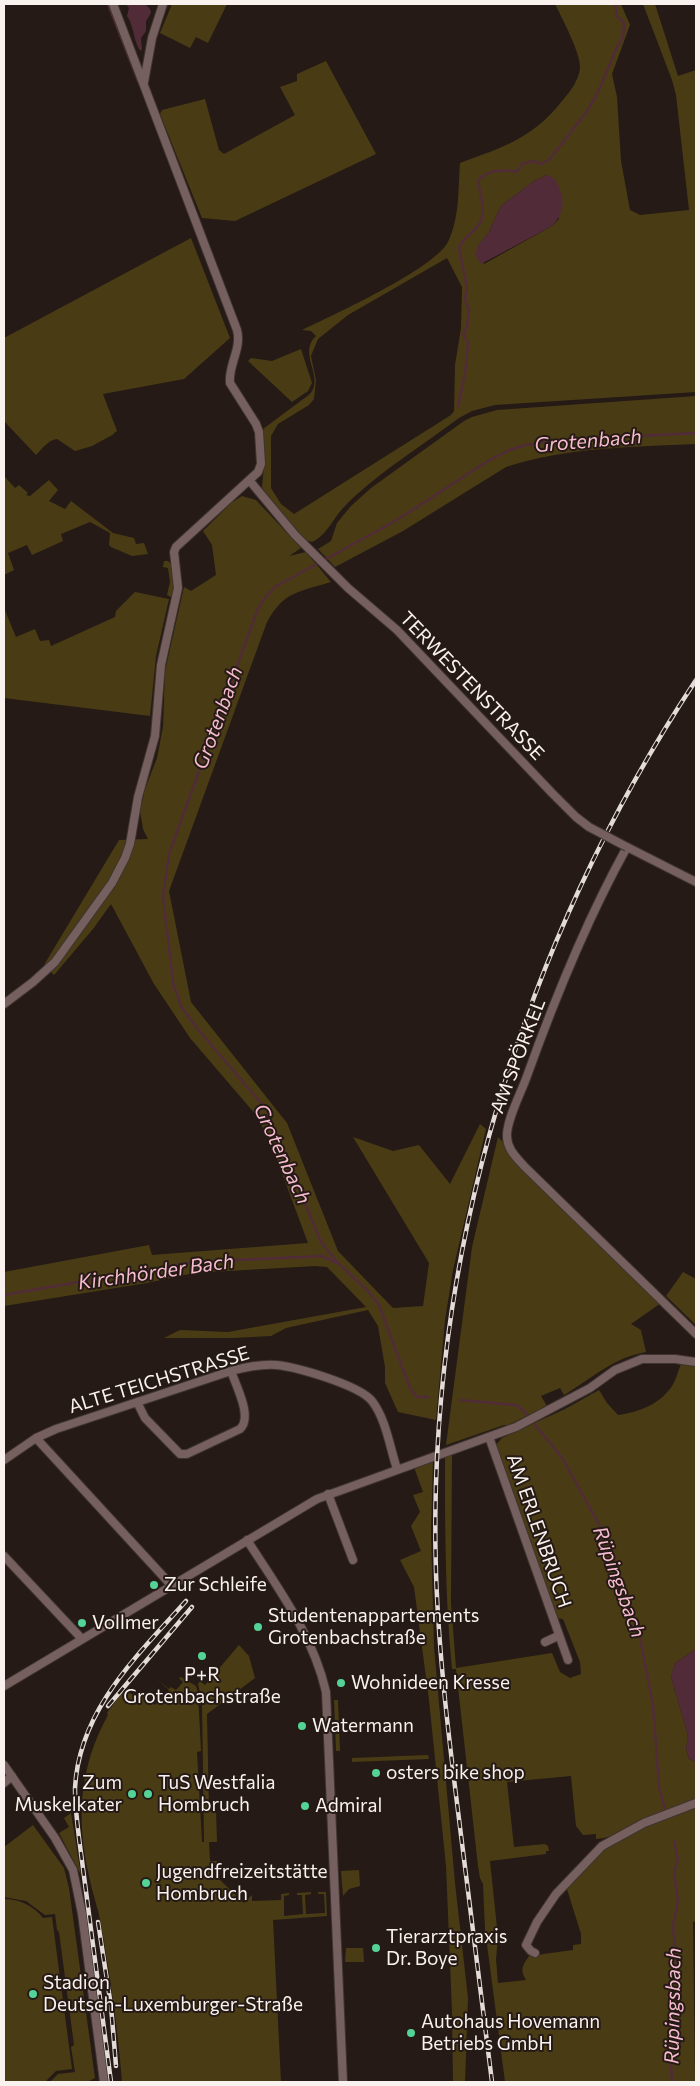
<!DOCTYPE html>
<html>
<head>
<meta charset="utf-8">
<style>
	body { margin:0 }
	#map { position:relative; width:700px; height:2086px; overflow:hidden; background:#251a15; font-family:Commissioner,sans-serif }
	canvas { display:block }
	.frame { position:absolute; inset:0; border:5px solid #faf2ef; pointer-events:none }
</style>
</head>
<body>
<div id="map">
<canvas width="700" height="2086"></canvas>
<div class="frame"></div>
</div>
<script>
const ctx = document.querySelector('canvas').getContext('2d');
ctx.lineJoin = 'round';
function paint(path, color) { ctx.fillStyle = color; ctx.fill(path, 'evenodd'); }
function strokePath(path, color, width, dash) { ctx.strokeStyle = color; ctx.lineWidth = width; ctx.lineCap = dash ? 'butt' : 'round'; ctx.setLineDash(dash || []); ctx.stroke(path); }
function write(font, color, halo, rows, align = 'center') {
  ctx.font = font + ' Commissioner,sans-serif'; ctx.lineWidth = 4; ctx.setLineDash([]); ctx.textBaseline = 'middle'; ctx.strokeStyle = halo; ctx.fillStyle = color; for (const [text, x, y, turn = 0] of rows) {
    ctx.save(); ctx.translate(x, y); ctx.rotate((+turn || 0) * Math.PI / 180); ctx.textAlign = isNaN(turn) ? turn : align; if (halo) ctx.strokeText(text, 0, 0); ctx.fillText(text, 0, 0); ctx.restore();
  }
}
paint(new Path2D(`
	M 172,4 L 227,4 L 208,43 L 196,37 L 190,48 L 160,33 Z
	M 555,4 L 621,4 L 630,25 L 612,74 L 617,97 L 621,161 L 630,210 L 640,215 L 689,210 L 676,95 L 672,80 L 643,4 L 655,4 L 678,76 L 696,70 L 696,392 L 495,405 L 472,411 L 459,418 C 423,445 373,476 343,508 C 333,519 326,536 312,542 L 306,540 L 267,498 L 262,487 L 265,455 L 263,429 L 310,394 C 325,377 297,353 316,336 L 311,331 L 302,330 C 333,315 434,269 448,242 C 460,217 458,189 460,163 C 503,147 532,139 562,101 C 570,92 579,80 580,68 C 581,54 562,18 555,4 ZM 547,175 L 559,219 L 552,226 L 484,264 L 478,246 L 489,232 L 501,206 L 534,181 ZM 447,258 L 462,287 L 461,328 L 455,365 L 454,411 L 451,415 L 294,514 L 281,504 L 271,488 L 271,436 L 278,424 L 309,405 L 314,399 L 316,380 L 311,356 L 318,339 L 348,315 Z
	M 326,61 L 376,154 L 235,221 L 202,218 L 160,114 L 162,110 L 205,99 L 219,150 L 224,154 L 295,115 L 280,87 L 297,81 L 297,74 Z
	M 191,238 L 230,338 L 184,379 L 103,394 L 117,431 L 114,433 L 114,434 L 92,446 L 75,451 L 57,439 C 48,440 42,449 36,455 L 4,421 L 4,338 Z
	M 301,349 L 312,383 L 308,391 L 292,402 L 248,361 L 251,358 L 272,361 Z
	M 696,396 L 696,444 C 633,447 566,447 506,467 L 403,531 L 335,567 L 318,549 L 331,541 L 337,523 L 351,506 L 371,488 L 464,421 L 472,417 L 497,410 Z
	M 4,476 L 15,488 L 19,485 L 28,493 L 26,495 L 30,496 L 49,480 L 58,490 L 49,501 L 65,509 L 71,501 L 113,533 L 134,538 L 136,544 L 144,543 L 148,554 L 132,556 L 111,547 L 109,545 L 110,533 L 90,522 L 61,534 L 63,541 L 32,555 L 27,545 L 8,553 L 14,570 L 4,575 Z
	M 242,496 L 256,500 L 301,548 L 289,556 L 306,552 L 331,582 C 299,592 284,591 267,622 L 169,891 L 191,1002 L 287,1123 L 338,1251 L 393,1308 L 423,1306 L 429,1263 L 353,1137 L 393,1151 L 419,1145 L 450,1184 L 480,1124 L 486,1129 L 453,1270 L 445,1320 L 436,1420 L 398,1412 L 385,1383 L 385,1367 L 378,1326 L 368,1310 L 286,1328 L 271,1336 L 233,1338 L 164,1338 L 180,1330 L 228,1332 L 366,1307 L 327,1267 L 315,1266 L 194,1273 L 147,1283 L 4,1306 L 4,1272 L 149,1245 L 152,1255 L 308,1243 L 270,1141 L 256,1115 L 190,1038 L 154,984 L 111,904 L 93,929 L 54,975 L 44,965 L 119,840 L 148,839 L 143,829 L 140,811 L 145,789 L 157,758 L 163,727 L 165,671 L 184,587 L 191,591 L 216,575 L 212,545 L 203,531 L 231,503 Z
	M 164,561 L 168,561 C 177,569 175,587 173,598 L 167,595 L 170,582 L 168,568 L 163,567 Z
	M 135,592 L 169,599 L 156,656 L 150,716 L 4,698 L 4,608 L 16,637 L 35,629 L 40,641 L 49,640 L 51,646 L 115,617 L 116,611 Z
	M 498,1137 L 661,1303 L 631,1324 L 641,1330 L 646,1352 C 614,1357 591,1379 564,1395 L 560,1388 L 541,1396 L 547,1406 L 508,1425 L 504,1425 L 446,1445 L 472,1247 Z
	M 683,1272 L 696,1279 L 696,1325 L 666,1296 Z
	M 681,1364 L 696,1366 L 696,1649 L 675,1663 L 671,1677 L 688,1736 L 686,1748 L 689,1759 L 696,1762 L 696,1921 L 693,1922 L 695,2082 L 505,2082 L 485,1929 L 483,1884 L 480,1878 L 478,1866 L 456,1669 L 452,1669 C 445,1598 445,1528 445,1457 L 452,1454 L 451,1603 L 456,1668 L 552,1653 L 560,1672 L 570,1678 L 581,1674 L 580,1662 L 563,1619 L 557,1618 L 495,1446 L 502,1438 L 565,1409 L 599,1390 L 607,1403 L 618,1415 C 639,1412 659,1405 672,1386 C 676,1380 678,1371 681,1364 ZM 571,1776 L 576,1826 L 583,1835 L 596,1834 L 596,1839 C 613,1838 627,1828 641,1819 L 643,1827 L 602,1848 L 566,1886 L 581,1934 L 581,1944 L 573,1945 L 573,1950 L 529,1956 C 522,1966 520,1970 526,1980 L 498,1983 L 496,1959 L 498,1937 L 490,1861 L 546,1854 L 546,1851 L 549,1851 L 548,1846 L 545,1844 L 514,1847 L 507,1782 Z
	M 433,1461 L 431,1531 L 434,1647 L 455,1883 L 468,1998 L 465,2082 L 453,2082 L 452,2011 L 446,1866 L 429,1700 L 414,1587 L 400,1560 L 421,1551 L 411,1526 L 420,1512 L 413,1495 L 423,1492 L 414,1467 Z
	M 239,1645 L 249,1656 L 255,1678 L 207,1714 L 209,1809 L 216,1810 L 217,1842 L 209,1842 L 210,1861 L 217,1861 L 218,1878 L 244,1903 L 252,1895 L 252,1901 L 281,1900 L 281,1894 L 289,1893 L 289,1895 L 284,1896 L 284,1916 L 303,1914 L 302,1895 L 297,1895 L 297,1893 L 311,1892 L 311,1894 L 305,1895 L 306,1914 L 325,1913 L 324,1894 L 318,1894 L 318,1892 L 326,1892 L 327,1916 L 273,1920 L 281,2082 L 122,2082 C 118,2029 110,1977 101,1924 C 98,1908 92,1892 89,1876 C 76,1818 79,1768 108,1715 L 107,1713 L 123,1691 L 132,1694 L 135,1698 L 139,1694 L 142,1694 L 155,1705 L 169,1690 L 156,1678 L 169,1689 L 171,1687 L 176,1690 L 183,1682 L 179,1678 L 181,1677 L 196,1686 L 198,1693 L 201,1751 L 197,1752 L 202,1842 L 204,1842 L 202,1703 L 198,1684 L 200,1681 L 205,1685 Z
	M 334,1700 L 338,1700 L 340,1751 L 336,1751 Z
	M 428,1755 L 429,1759 L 352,1762 L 352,1758 Z
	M 71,1813 L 81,1875 L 59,1833 L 69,1827 L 64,1818 Z
	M 33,1825 L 64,1868 L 69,1888 L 95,2078 L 87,2082 L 50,2082 L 58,2074 L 75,2072 L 71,2047 L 74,2045 L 59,1932 L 57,1930 L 55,1914 L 45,1915 L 26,1901 L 4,1897 L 4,1847 Z
	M 359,1870 L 360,1886 L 349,1889 L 343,1896 L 341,1871 Z
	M 4,1899 C 19,1899 34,1906 43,1918 L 52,1917 L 72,2069 L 56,2071 L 45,2082 L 4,2082 Z
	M 346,1948 L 363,1948 L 364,1962 L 345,1962 Z`), '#493c15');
paint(new Path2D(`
	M 126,4 L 145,4 L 150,9 L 151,13 L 146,21 L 146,31 L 141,38 L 142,49 L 141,51 C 134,45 134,25 127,16 L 129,8 Z
	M 547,175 L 554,178 C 565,196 567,211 552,226 L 481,264 L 475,255 L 478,246 L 489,232 L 501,206 L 534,181 Z
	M 696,1649 L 696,1762 L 689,1759 L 686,1748 L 688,1736 L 671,1677 L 675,1663 Z`), '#522b39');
strokePath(new Path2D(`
	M 108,4 L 138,81
	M 458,407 L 465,373 L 468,343 L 463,334 L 467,327 L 469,311 L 465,299 L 467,288 L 459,248 C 462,238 471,235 477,227 C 488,215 480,195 478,181 C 485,170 506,169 517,172 L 522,164 L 533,161 L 541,164 L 549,160 L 587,111 L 598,92 L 616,49 L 623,37 L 624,23 L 617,16 L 615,4
	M 4,1295 L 193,1262 L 322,1256 L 337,1263
	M 428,1397 L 417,1397 L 410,1388 L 379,1305 L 368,1291 L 338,1263 L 321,1242 L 266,1109 L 196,1027 L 181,1006 L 173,983 L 163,896 L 169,854 L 257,611 L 264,599 L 275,587 L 397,520 L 486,462 L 509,450 L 526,445 L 558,440 L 696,433
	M 460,1400 L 516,1405 L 524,1411 L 563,1459 L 608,1541 L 640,1638 L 653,1705 L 659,1787 L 665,1809
	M 672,2082 L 670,2047 L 677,2031 L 670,2010 L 676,1953 L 673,1926 L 678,1901 L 674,1873 L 678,1859 L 674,1841`), '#522b39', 2.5);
const minor = new Path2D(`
	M 144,82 L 152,38 L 163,4
	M 249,480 L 295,535 L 348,588 L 397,630 L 552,793 L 576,817 L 589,827
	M 696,882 L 627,847 C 587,919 555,998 527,1076 C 521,1093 508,1117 507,1134 C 506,1148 516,1157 524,1166 L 696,1334
	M 4,1004 L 33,982 L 55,962 L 112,883 L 125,858 L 130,844 L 138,797 L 155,736 L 161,665 L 178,588 L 174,552 L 176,547 L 258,472 L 261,464 L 259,432 L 256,424 L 230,383 C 228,365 242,349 237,330 L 113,4
	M 137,1402 L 145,1418 L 180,1454 L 187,1454 L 240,1429 C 253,1417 236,1386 231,1371
	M 489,1437 L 568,1660
	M 36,1438 L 172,1586
	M 4,1460 L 36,1438 L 56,1429 L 231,1371 C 246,1367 261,1364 276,1365 C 297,1367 359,1385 372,1401 C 386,1419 390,1448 397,1469
	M 328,1494 L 353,1560
	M 247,1540 C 278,1588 313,1635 326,1692 L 343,2082
	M 4,1556 L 82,1639
	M 545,1642 L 558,1636
	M 4,1686 L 317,1499 L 516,1427 L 590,1388 L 615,1370 L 642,1359 L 675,1359 L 696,1362
	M 4,1765 L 55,1838 L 73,1870 L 82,1914 L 104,2082
	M 4,1783 L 12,1776
	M 535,1953 L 531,1951 L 526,1945 L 537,1922 L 556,1894 L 602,1846 L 644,1823 L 696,1803`);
strokePath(minor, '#3f342f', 10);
strokePath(minor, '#75605f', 8);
const rail = new Path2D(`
	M 108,1706 L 192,1607
	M 98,1922 L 111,2006 L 116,2066
	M 111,2082 L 79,1838 C 77,1821 75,1805 75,1788 C 79,1710 137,1656 186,1601
	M 492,2082 C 482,2000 471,1918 461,1835 C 450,1748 439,1661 436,1573 C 426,1258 523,942 696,680`);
strokePath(rail, '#e3dbd8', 4.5);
strokePath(rail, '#251a15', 2.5, [8]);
const minorBridge = new Path2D(`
	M 589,827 L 627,847`);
strokePath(minorBridge, '#3f342f', 10, []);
strokePath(minorBridge, '#75605f', 8);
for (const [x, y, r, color] of [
	[154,1585,5,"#54d396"],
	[82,1623,5,"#54d396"],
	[258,1627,5,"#54d396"],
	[202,1656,5,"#54d396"],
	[341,1683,5,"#54d396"],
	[302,1726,5,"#54d396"],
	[376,1773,5,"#54d396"],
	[132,1794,5,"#54d396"],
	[148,1794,5,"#54d396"],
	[305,1806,5,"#54d396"],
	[146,1883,5,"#54d396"],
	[376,1948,5,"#54d396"],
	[33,1994,5,"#54d396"],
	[411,2033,5,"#54d396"]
]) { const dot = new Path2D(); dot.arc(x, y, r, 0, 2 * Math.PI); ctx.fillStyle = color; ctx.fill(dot); strokePath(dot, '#251a15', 2); }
write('19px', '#faf2ef', '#251a15', [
	["TERWESTENSTRASSE",472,686,46],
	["AM SPÖRKEL",518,1056,-69],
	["ALTE TEICHSTRASSE",159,1380,-17],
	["AM ERLENBRUCH",539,1531,71]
]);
write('19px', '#faf2ef', '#251a15', [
	["Zur Schleife",164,1585],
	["Studentenappartements",268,1616],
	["Grotenbachstraße",268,1638],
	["Vollmer",92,1623],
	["P+R",202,1675,"center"],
	["Grotenbachstraße",202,1697,"center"],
	["Wohnideen Kresse",351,1683],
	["Watermann",312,1726],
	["osters bike shop",386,1773],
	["Zum",122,1783,"right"],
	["Muskelkater",122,1805,"right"],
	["TuS Westfalia",158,1783],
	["Hombruch",158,1805],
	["Admiral",315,1806],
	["Jugendfreizeitstätte",156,1872],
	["Hombruch",156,1894],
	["Tierarztpraxis",386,1937],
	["Dr. Boye",386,1959],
	["Stadion",43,1983],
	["Deutsch-Luxemburger-Straße",43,2005],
	["Autohaus Hovemann",421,2022],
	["Betriebs GmbH",421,2044]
], 'left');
write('italic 20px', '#f7bccf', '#251a15', [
	["Grotenbach",588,441,-5],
	["Grotenbach",218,718,-70],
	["Grotenbach",282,1154,65],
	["Kirchhörder Bach",156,1272,-8],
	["Rüpingsbach",619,1582,70],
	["Rüpingsbach",673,2006,-89]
]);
</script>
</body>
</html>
